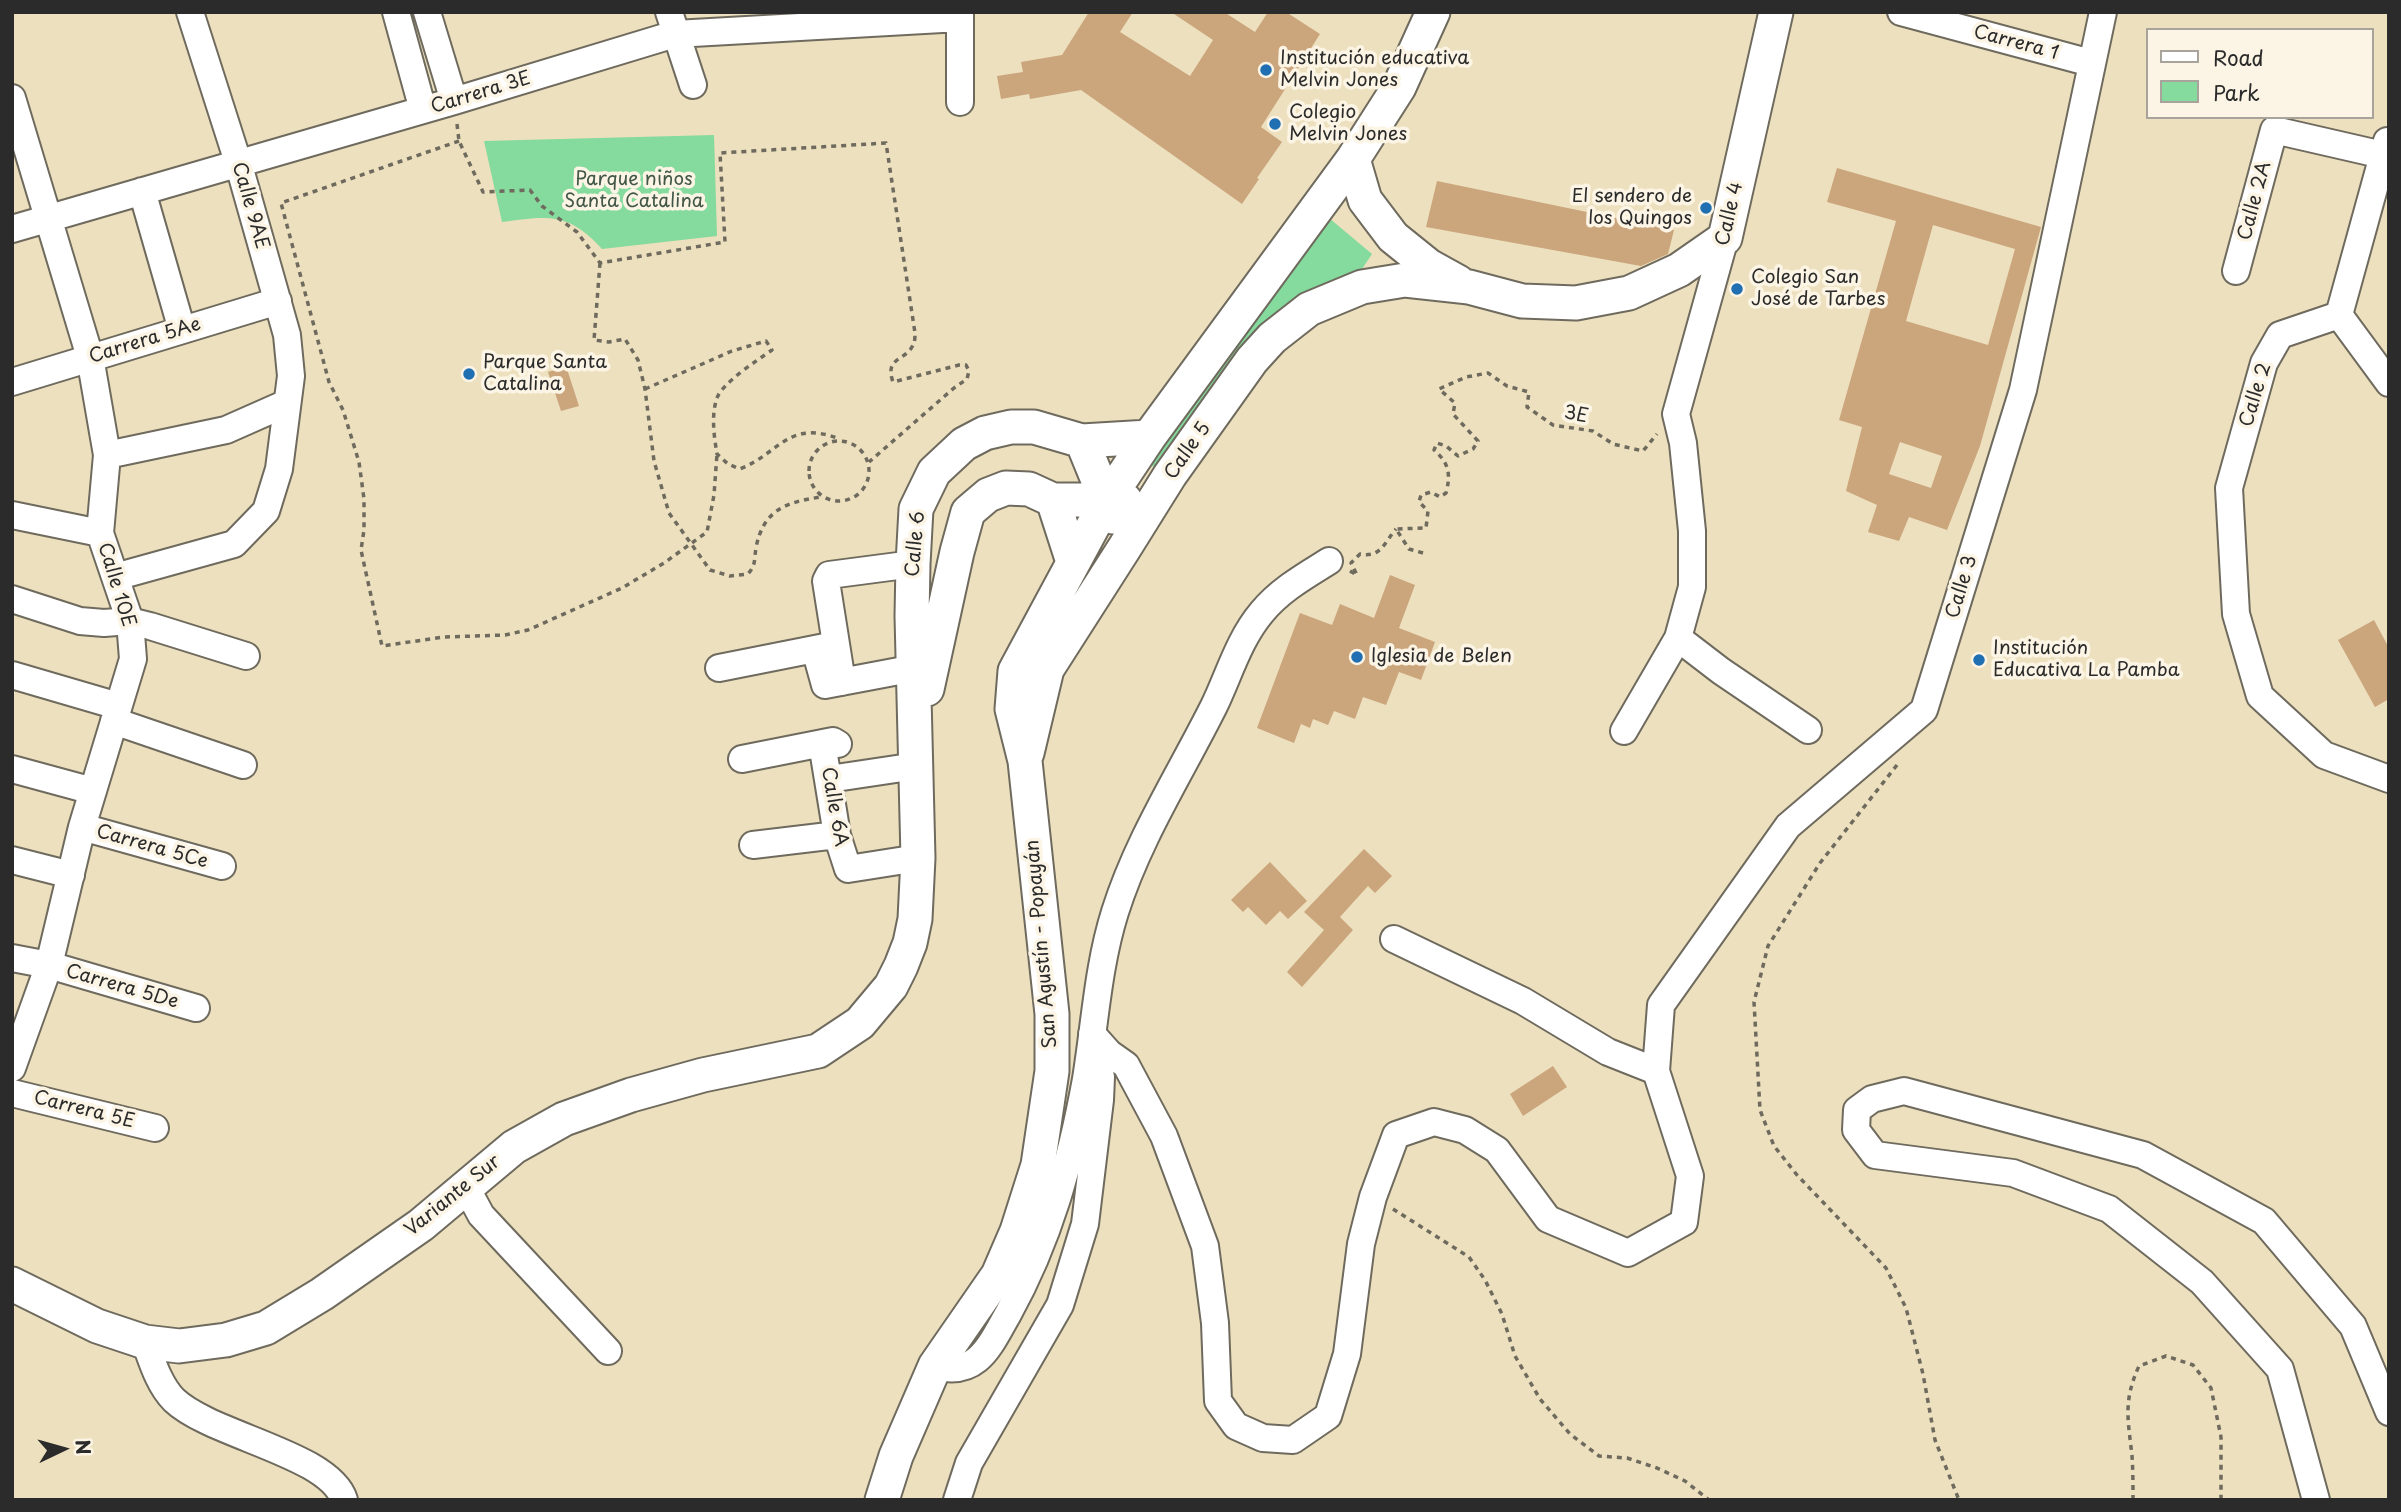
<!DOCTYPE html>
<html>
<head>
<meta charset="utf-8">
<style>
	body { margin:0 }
	#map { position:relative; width:2401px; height:1512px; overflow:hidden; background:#ede0be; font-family:"Playpen Sans",sans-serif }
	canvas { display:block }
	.frame { position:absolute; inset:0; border:14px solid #2b2b2b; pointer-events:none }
	.legend { position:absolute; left:2146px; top:28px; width:228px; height:91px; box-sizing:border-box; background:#fcf5e5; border:2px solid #a8a49b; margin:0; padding:9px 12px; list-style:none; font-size:21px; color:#2b2b2b }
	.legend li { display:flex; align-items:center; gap:14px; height:35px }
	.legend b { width:35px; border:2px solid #a8a49b }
	.north { position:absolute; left:28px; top:1414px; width:70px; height:70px; -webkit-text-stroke:5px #fcf5e5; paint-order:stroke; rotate:85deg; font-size:19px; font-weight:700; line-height:28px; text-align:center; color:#2b2b2b }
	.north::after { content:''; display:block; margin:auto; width:24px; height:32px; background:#2b2b2b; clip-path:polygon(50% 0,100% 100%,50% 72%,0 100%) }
</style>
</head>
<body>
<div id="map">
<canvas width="2401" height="1512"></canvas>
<div class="frame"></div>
<ul class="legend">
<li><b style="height:9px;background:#fff"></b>Road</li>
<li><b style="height:19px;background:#85da9d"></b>Park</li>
</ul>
<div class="north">N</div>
</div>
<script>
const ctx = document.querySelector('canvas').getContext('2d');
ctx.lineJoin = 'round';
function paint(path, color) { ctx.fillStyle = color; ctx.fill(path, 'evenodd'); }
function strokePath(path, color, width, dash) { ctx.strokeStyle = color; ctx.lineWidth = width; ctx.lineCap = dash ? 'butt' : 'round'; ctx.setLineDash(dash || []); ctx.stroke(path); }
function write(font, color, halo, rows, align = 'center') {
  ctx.font = font + ' "Playpen Sans",sans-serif'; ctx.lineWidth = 7; ctx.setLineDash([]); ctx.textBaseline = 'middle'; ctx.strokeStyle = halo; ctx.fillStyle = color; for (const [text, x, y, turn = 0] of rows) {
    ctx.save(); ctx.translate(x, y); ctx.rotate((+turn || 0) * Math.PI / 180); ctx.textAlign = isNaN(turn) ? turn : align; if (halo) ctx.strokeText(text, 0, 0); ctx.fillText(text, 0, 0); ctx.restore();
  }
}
paint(new Path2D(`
	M 714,135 L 717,236 L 602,249 C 568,212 549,216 502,222 L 484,141 Z
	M 1323,213 L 1372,254 L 1354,281 C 1330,281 1315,285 1295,300 L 1159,471 L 1142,458 Z`), '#85da9d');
paint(new Path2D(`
	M 1089,12 L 1133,12 L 1120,32 L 1190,76 L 1213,40 L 1171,12 L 1224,12 L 1255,32 L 1268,12 L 1286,12 L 1320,34 L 1261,127 L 1282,142 L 1257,178 L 1259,179 L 1242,204 L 1081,90 L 1030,99 L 1029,94 L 1001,99 L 997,76 L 1023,72 L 1021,62 L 1062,55 Z
	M 1837,168 L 2041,227 L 1980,446 L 1947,530 L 1909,517 L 1899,541 L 1868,532 L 1877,505 L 1846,491 L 1862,427 L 1839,420 L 1896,221 L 1827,202 ZM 1933,225 L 2015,249 L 1988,345 L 1906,321 ZM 1900,442 L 1942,456 L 1931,488 L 1889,474 Z
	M 1437,181 L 1674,230 L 1668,254 L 1641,266 L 1426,227 Z
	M 566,366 L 579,406 L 561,411 L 548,372 Z
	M 1390,575 L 1415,585 L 1399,628 L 1435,642 L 1421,680 L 1399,672 L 1386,705 L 1363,697 L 1355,719 L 1334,711 L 1328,725 L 1313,719 L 1310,728 L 1301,724 L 1294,743 L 1257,728 L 1300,613 L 1332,625 L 1340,604 L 1374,618 Z
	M 2374,620 L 2389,648 L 2389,699 L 2375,707 L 2338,640 Z
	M 1364,849 L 1392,876 L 1375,893 L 1368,886 L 1340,917 L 1353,930 L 1302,987 L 1287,972 L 1324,930 L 1304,912 Z
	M 1270,862 L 1307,901 L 1288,919 L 1280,911 L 1266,925 L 1248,907 L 1243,912 L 1231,900 Z
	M 1553,1066 L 1567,1087 L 1523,1116 L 1510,1094 Z`), '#cba57c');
const minor = new Path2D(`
	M 396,12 L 423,110
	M 427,12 L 454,101
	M 669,12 L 693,85
	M 960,12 L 960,102
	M 1901,12 L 2091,63
	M 12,98 L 90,357 L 107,455 L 100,533 L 130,621 L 133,659 L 82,827 L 49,965 L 12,1068
	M 2387,141 L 2339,315 L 2280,335 L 2264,363 L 2229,488 L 2236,614 L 2260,696 L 2324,755 L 2389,779
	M 142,191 L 182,330
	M 12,229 L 454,101 L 675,34 L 960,18
	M 1725,238 L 1676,414 L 1683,443 L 1692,531 L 1692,587 L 1678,638 L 1721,671 L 1808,730
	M 2236,271 L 2274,130 L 2383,155
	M 2339,315 L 2389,383
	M 12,382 L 278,301
	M 107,455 L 226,430 L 287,403
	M 12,515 L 100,533
	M 115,577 L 234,544 L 266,511 L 279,469 L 291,376 L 287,335 L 238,162 L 190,12
	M 12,599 L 80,621 L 104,623 L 130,621 L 150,626 L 246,656
	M 815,649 L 825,685 L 915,668
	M 719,668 L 830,646
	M 12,675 L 118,706
	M 842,682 L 826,581 L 829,575 L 913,564
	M 114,721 L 243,765
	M 1624,731 L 1678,638
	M 822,743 L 837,835 L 848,869 L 918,858
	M 742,759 L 833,741 L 838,744
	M 12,769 L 93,791
	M 829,779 L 916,766
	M 82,827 L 222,866
	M 753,845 L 837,835
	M 12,860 L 71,875
	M 1394,939 L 1523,1001 L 1608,1052 L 1656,1071
	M 12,958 L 49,965 L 196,1008
	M 1092,1034 L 1109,1053 L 1126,1065 L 1164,1136 L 1205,1246 L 1215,1323 L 1218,1401 L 1236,1426 L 1263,1438 L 1293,1440 L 1328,1416 L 1347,1354 L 1361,1244 L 1373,1197 L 1396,1135 L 1434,1122 L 1465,1130 L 1497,1150 L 1548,1219 L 1628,1253 L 1684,1222 L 1690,1176 L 1656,1071 L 1661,1005 L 1788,826 L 1924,710 L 2023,390 L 2103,12
	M 12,1093 L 155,1128
	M 466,1187 L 481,1215 L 608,1351
	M 145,1342 C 152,1361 159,1385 174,1400 C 212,1436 330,1454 344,1500
	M 935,1366 C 978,1378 990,1345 1008,1314 C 1049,1240 1071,1161 1086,1079 C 1095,1023 1098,966 1115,912 C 1138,839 1180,774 1214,706 C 1229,675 1239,639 1262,612 C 1280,590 1305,576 1329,561
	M 957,1500 L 969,1463 L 1060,1305 L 1085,1224 L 1100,1100 L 1101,1077 L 1099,1066
	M 2316,1500 L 2280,1369 L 2202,1282 L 2109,1209 L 2013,1173 L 1875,1155 L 1856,1130 L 1857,1110 L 1872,1099 L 1904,1091 L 2143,1155 L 2264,1221 L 2353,1326 L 2389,1412`);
const major = new Path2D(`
	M 1353,159 L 1365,200 L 1393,237 L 1429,266 L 1458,282
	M 1082,441 L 1113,517
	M 1053,500 L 1073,562
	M 927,689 L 957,552 L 968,512 L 988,495 L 1006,488 L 1029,489 L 1053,500 L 1125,500
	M 1027,753 L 1047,669 L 1125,547 L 1170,475 L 1252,360 L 1272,338 L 1309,309 L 1362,287 L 1405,280 L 1469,287 L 1522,301 L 1576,303 L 1629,293 L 1679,270 L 1725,238 L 1776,12
	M 12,1284 L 97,1326 L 145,1342 L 179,1346 L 226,1340 L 266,1328 L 322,1294 L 421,1225 L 514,1147 L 564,1119 L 631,1095 L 703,1075 L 818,1051 L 860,1023 L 891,986 L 901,966 L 910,943 L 915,919 L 918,858 L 912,616 L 913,564 L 916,509 L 934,472 L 964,444 L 985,433 L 1011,427 L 1034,427 L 1082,441 L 1149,437
	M 882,1500 L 896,1456 L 935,1366 L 998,1275 L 1017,1231 L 1038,1165 L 1052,1071 L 1052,1014 L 1025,761 L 1012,709 L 1015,671 L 1107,500 L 1149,437 L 1353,159 L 1399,87 L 1433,12`);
strokePath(minor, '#6f6a5e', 30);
strokePath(major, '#6f6a5e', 37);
strokePath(new Path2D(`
	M 457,124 L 459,141 L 483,192 L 530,190 L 542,206 L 577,232 L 600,263 L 725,242 L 720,153 L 886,143 L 915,333 C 915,337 915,342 913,345 C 906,361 884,357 893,382 L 959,365 L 966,365 L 969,371 L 967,379 L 954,388 L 869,462
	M 459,141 L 281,203 L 329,382 L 343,410 L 359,462 L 364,499 L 364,530 L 361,550 L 382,646 L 444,637 L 505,635 L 528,630 L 622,588 L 664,563 L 707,532 L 714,495 L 717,454
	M 600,263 L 594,340 L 609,342 L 625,339 L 638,360 L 645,389 L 654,461 L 669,513 L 710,570 L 730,576 L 748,574 C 756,565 754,560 756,548 C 763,510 786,502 821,497
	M 645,389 L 732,351 L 766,341 L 772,350 C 758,360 723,382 717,398 C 711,415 714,436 717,454 L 728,464 L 740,469 C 780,453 788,419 840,439
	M809 471a30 30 0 1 1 60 0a30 30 0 1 1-60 0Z
	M 1423,553 L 1409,549 L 1396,529 L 1426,528 L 1428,511 L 1419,502 L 1421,495 L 1431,492 L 1440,497 L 1446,493 C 1451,474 1449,463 1434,450 L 1437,443 L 1446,446 L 1458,456 L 1473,449 L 1478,441 L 1453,414 L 1455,403 L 1439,389 L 1466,377 L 1488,373 L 1507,386 L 1529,392 L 1527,407 L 1553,425 L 1593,431 L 1613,444 L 1643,451 L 1657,434
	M 1350,571 L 1357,575 L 1351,563 L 1360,554 C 1381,558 1384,543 1396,529
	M 1897,765 L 1820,863 L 1768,946 L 1754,1002 L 1760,1110 L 1774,1146 L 1797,1175 L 1886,1268 L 1906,1308 L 1923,1374 L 1935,1440 L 1959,1500
	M 1393,1209 L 1469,1257 L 1485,1280 L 1502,1314 L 1515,1356 L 1540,1399 L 1570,1434 L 1599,1456 L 1627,1458 L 1657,1468 L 1685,1481 L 1709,1500
	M 2133,1500 C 2133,1485 2133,1470 2132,1456 C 2128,1419 2123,1401 2139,1366 L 2166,1356 L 2193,1365 L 2211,1388 L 2221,1437 L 2221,1500`), '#6f6a5e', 3.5, [5, 5]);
strokePath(minor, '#fff', 26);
strokePath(major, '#fff', 33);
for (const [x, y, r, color] of [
	[1266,70,7,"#1f6fb2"],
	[1275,124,7,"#1f6fb2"],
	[1706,208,7,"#1f6fb2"],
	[1737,289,7,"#1f6fb2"],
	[469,374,7,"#1f6fb2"],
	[1357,657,7,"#1f6fb2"],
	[1979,660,7,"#1f6fb2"]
]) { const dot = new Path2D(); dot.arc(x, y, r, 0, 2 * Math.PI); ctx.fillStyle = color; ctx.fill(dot); strokePath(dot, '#fcf5e5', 2.5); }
write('19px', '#2b2b2b', '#fcf5e5', [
	["Carrera 1",2016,43,15],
	["Carrera 3E",481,93,-17],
	["Calle 2A",2255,201,-75],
	["Calle 9AE",250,206,74],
	["Calle 4",1730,214,-77],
	["Carrera 5Ae",145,341,-17],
	["Calle 2",2256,395,-73],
	["3E",1576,415,11],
	["Calle 5",1188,451,-55],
	["Calle 6",916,544,-85],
	["Calle 10E",116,585,73],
	["Calle 3",1962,587,-73],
	["Calle 6A",834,807,80],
	["Carrera 5Ce",152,847,16],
	["San Agustín - Popayán",1042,944,-95],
	["Carrera 5De",122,987,16],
	["Carrera 5E",84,1110,14],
	["Variante Sur",453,1196,-39]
]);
write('19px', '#2b2b2b', '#fcf5e5', [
	["Institución educativa",1280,59],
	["Melvin Jones",1280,81],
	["Colegio",1289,113],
	["Melvin Jones",1289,135],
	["El sendero de",1692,197,"right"],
	["los Quingos",1692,219,"right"],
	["Colegio San",1751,278],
	["José de Tarbes",1751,300],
	["Parque Santa",483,363],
	["Catalina",483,385],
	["Institución",1993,649],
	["Educativa La Pamba",1993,671],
	["Iglesia de Belen",1371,657]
], 'left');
write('19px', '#425748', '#fcf5e5', [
	["Parque niños",634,180],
	["Santa Catalina",634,202]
]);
</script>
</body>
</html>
